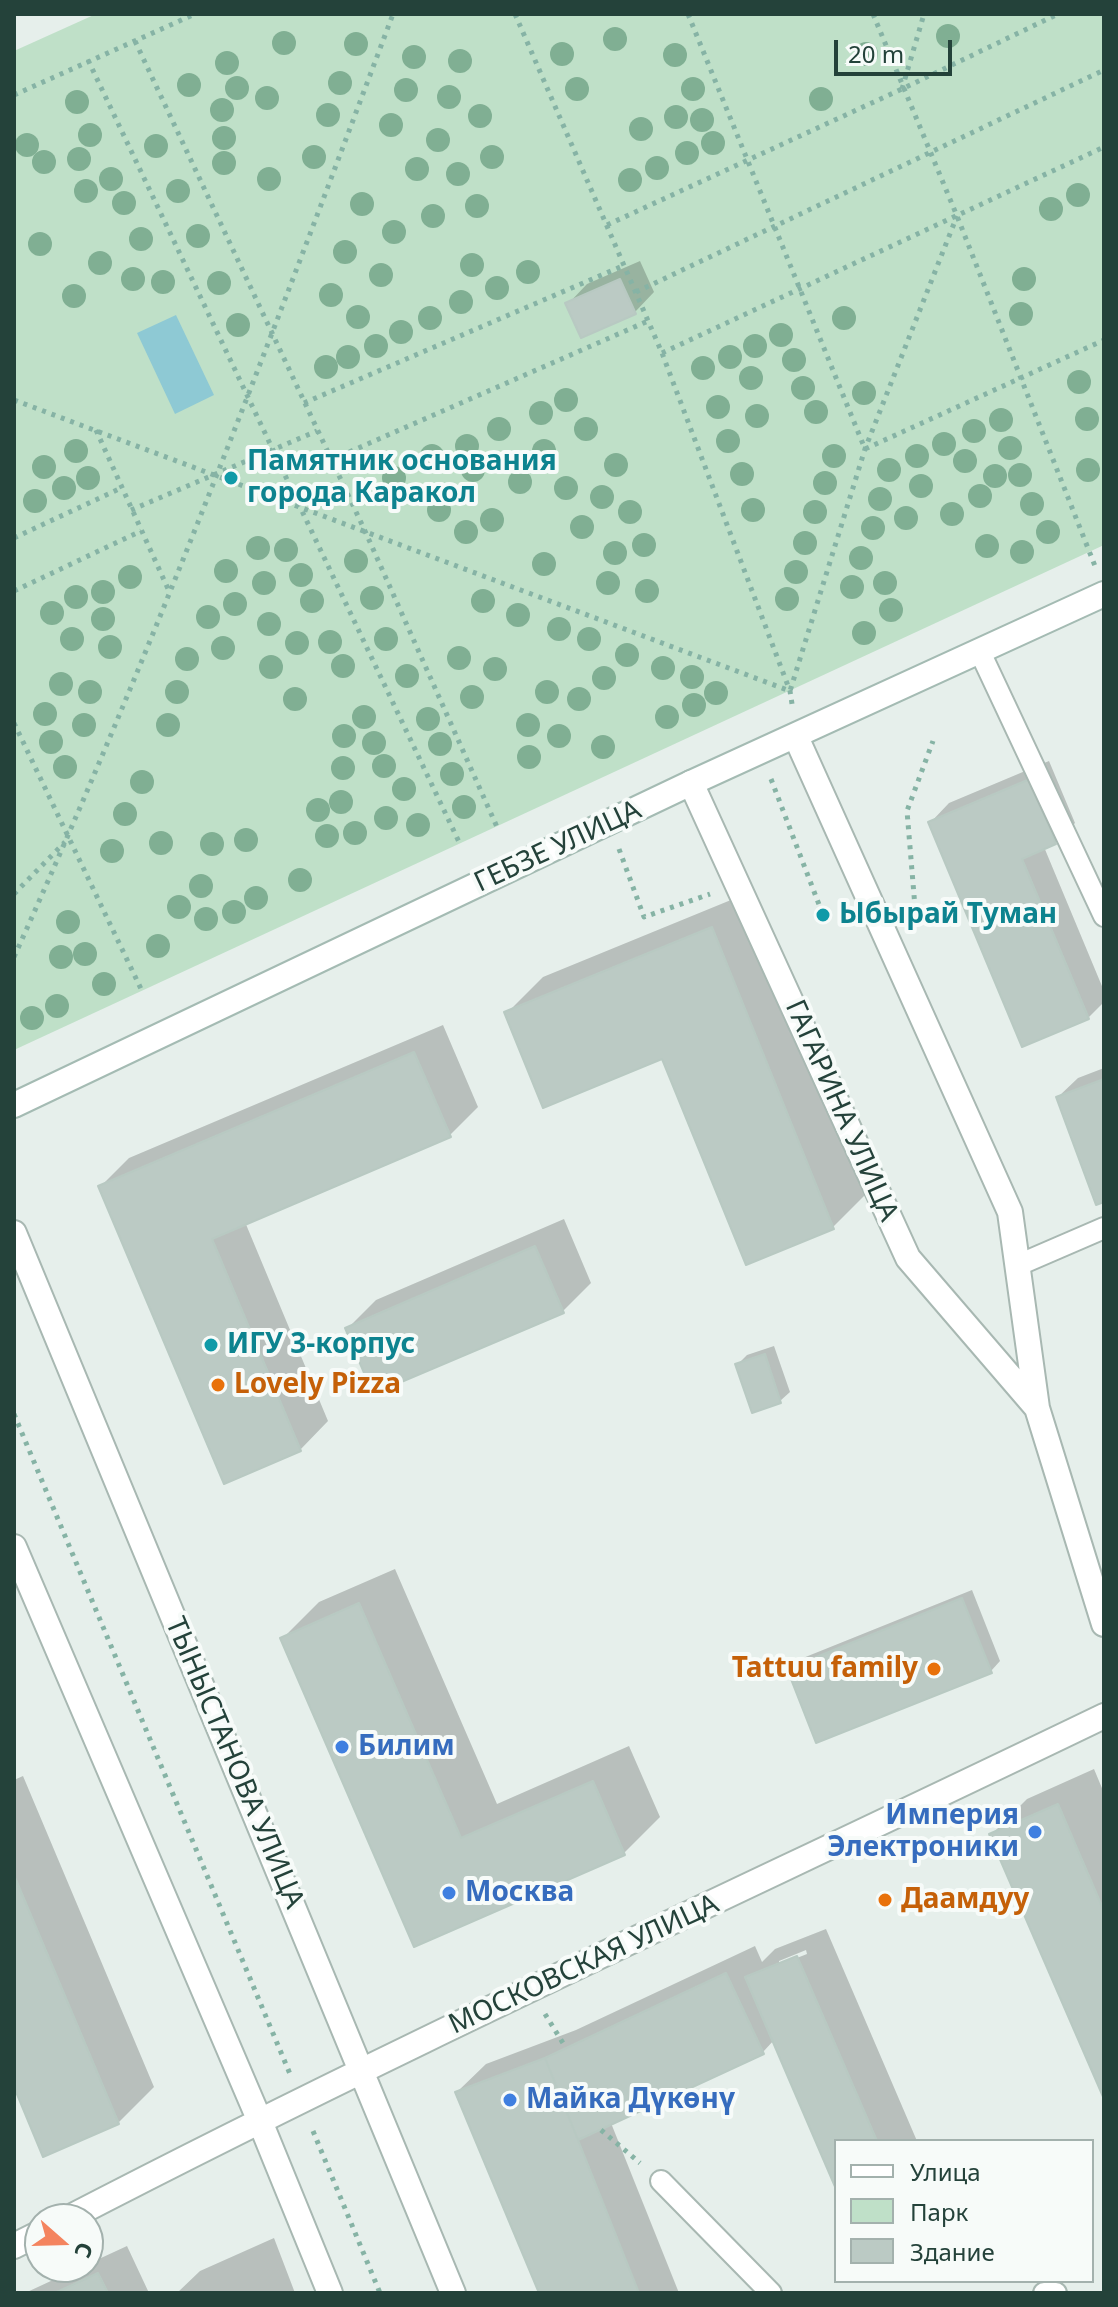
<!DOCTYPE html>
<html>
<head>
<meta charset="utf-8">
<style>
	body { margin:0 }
	#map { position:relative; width:1118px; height:2307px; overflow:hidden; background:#e6efeb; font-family:"Noto Sans",sans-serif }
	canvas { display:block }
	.frame { position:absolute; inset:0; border:16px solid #24423a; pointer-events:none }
	.legend { position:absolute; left:834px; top:2139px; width:260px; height:144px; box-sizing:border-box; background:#f7fbf9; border:2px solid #a3b1ad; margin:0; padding:10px 14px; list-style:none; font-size:24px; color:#24423a }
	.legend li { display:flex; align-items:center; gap:16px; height:40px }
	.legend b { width:40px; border:2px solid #a3b1ad }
	.north { position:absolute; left:24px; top:2203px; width:80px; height:80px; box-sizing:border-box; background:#f7fbf9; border:2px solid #a3b1ad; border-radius:50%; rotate:110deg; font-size:22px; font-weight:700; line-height:32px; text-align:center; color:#24423a }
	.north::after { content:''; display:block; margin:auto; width:28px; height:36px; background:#f4845f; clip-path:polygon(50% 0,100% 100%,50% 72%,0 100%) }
	.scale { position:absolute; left:834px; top:40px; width:118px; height:36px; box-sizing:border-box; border:4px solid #24423a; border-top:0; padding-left:10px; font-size:24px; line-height:28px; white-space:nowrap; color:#24423a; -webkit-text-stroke:6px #f7fbf9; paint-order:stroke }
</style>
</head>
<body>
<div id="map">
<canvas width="1118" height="2307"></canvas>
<div class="frame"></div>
<ul class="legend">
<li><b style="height:10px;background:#fff"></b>Улица</li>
<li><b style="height:22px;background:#bfe0c8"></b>Парк</li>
<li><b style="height:22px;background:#bbcac4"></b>Здание</li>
</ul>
<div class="north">С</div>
<div class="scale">20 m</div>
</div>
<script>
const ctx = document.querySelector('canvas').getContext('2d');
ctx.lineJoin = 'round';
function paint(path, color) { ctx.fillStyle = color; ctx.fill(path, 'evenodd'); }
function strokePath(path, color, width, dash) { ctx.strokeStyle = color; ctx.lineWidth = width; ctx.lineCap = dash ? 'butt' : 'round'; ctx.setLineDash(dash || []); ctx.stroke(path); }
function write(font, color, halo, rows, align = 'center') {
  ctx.font = font + ' "Noto Sans",sans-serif'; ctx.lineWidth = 8; ctx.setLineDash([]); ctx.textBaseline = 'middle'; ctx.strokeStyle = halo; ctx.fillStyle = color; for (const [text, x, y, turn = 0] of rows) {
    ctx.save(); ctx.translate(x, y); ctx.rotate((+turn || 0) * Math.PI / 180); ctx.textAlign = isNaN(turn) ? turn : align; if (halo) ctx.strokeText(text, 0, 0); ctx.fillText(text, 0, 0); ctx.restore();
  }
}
paint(new Path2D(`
	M 96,14 L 1104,14 L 1104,545 L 14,1050 L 14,51 Z`), '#bfe0c8');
paint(new Path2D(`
	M 176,315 L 214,395 L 175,414 L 137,333 Z`), '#8ec9d4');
paint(new Path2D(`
	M 640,261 L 654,292 L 635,312 L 568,304 L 587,284 Z
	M 1049,761 L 1075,823 L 1055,843 L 1044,847 L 1104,991 L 1104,1002 L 1088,1018 L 930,823 L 949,803 Z
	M 748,893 L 869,1191 L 833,1227 L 747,1262 L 663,1057 L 507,1013 L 543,977 Z
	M 443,1025 L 478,1107 L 449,1136 L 245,1222 L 328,1421 L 300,1450 L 100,1187 L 129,1158 Z
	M 1104,1068 L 1104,1200 L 1058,1097 L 1078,1078 Z
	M 564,1219 L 591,1283 L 563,1311 L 348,1328 L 376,1300 Z
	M 774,1346 L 790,1392 L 780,1401 L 738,1364 L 747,1355 Z
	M 395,1569 L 497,1804 L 629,1746 L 660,1817 L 624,1853 L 415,1944 L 283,1638 L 319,1602 Z
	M 972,1590 L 1000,1661 L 991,1671 L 789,1669 L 798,1660 Z
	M 1094,1769 L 1104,1793 L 1104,2094 L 991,1835 L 1027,1799 Z
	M 23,1776 L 154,2087 L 118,2123 L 14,2082 L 14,1780 Z
	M 826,1929 L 917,2141 L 836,2141 L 836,2183 L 774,2040 L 763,2052 L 611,2123 L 679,2293 L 541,2293 L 457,2092 L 486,2064 L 576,2030 L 755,1946 L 762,1962 L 775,1949 ZM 806,1950 L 807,1954 L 779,1965 L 779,1961 Z
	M 274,2238 L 295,2293 L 177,2293 L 200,2271 Z
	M 127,2246 L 149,2293 L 25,2293 L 81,2267 L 88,2267 L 88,2264 Z`), '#0003');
const building = new Path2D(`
	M 620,279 L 636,314 L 581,338 L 565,303 Z
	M 1030,779 L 1056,844 L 1022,859 L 1089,1019 L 1022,1047 L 928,822 Z
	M 712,927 L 834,1229 L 746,1265 L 662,1059 L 543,1108 L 504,1012 Z
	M 414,1052 L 451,1137 L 212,1239 L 301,1451 L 224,1484 L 98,1186 Z
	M 1104,1079 L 1104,1202 L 1096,1205 L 1056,1097 Z
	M 535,1246 L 564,1313 L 373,1394 L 345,1328 Z
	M 765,1354 L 781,1403 L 752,1413 L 735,1364 Z
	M 962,1598 L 992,1673 L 816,1743 L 787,1669 Z
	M 359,1603 L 461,1838 L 593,1781 L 625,1855 L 414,1947 L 280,1638 Z
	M 1058,1804 L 1104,1911 L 1104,2099 L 989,1834 Z
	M 14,1875 L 119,2124 L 43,2157 L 14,2087 Z
	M 797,1956 L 877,2141 L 836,2141 L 836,2189 L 745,1977 Z
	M 726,1973 L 764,2054 L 578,2140 L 545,2058 Z
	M 545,2058 L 578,2140 L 639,2293 L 539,2293 L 455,2092 Z
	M 98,2273 L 108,2293 L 55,2293 Z`);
paint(building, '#bbcac4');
strokePath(building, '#b8c9c2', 2);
const lane = new Path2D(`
	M 980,652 L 1104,916
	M 1016,1266 L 1104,1228
	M 661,2181 L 771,2293
	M 1044,2293 L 1056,2293`);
const street = new Path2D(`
	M 796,737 L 1010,1212 L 1037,1408 L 1104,1624
	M 691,783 L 908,1258 L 1037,1408
	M 14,1233 L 453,2293
	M 14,1547 L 259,2119 L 330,2293
	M 67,2219 C 408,2042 758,1883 1104,1716
	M 14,2246 L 40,2233`);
const secondary = new Path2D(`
	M 14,1105 L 691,783 L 1104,594`);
strokePath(lane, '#a8b8b2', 24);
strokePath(street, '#a8b8b2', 28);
strokePath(secondary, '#a4bbb3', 28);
strokePath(new Path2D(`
	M 515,14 L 662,353 L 790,691 L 792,704
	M 688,14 L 865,449 L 1104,340
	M 873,14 L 957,216 L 1095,566
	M 135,41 L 365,531 L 497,827
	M 88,60 L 460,844
	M 902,89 L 924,14
	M 14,95 L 195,14
	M 607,225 L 902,89 L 1058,14
	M 636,292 L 1104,70
	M 662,353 L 1104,147
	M 14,400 L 790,691 L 865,449 L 957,216
	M 304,403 L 625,265
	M 96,430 L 169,591
	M 331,460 L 648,321
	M 131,510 L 317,431
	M 14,538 L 121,488
	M 14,591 L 141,531
	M 14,723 L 142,991
	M 771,779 L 823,915
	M 619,849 L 644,917 L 710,894
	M 14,894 L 65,842
	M 916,919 L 907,811 L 933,741
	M 14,957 C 154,648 274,331 393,14
	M 14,1414 L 290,2074
	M 545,2014 L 566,2048
	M 601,2130 L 640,2163
	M 313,2131 L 380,2293`), '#86b3a5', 5, [4, 6]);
strokePath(lane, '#fff', 20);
strokePath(street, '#fff', 24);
strokePath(secondary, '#fff', 24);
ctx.fillStyle = '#80af93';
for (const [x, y] of [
	[948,36],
	[615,39],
	[284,43],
	[356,44],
	[562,54],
	[866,54],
	[675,55],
	[414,57],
	[460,61],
	[227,63],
	[340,83],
	[189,85],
	[237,88],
	[577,89],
	[693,89],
	[406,90],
	[449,97],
	[267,98],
	[821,99],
	[77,102],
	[222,110],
	[328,115],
	[480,116],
	[676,117],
	[702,120],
	[391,125],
	[641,129],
	[90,135],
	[224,138],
	[438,140],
	[713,143],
	[27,145],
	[156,146],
	[687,153],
	[314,157],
	[492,157],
	[79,159],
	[44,162],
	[224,163],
	[657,168],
	[417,169],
	[458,174],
	[111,179],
	[269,179],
	[630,180],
	[86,191],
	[178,191],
	[1078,195],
	[124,203],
	[362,204],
	[477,206],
	[1051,209],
	[433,216],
	[394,232],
	[198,236],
	[141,239],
	[40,244],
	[345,252],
	[100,263],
	[472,265],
	[528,272],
	[381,275],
	[133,279],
	[1024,279],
	[163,282],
	[219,283],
	[497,288],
	[331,295],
	[74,296],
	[461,302],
	[1021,314],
	[358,317],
	[430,318],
	[844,318],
	[238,325],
	[401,332],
	[781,335],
	[376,346],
	[755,346],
	[348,357],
	[730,357],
	[794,360],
	[326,367],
	[703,368],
	[751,378],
	[1079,382],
	[803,388],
	[864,393],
	[566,400],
	[718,407],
	[816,412],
	[541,413],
	[757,416],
	[1087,419],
	[1001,420],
	[499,429],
	[586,429],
	[974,431],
	[728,441],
	[944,444],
	[467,446],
	[1010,448],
	[76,451],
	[544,451],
	[432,456],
	[834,456],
	[917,456],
	[965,461],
	[616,465],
	[44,467],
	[473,470],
	[889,470],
	[1088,470],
	[742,474],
	[1020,475],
	[995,476],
	[88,478],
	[394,478],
	[520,482],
	[825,483],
	[921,486],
	[64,488],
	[566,488],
	[980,496],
	[602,497],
	[880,499],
	[35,501],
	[1032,504],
	[439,510],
	[753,510],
	[630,512],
	[815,512],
	[952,514],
	[906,518],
	[492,520],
	[582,527],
	[873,528],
	[466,532],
	[1048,532],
	[805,543],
	[644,545],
	[987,546],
	[258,548],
	[286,550],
	[1022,552],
	[615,553],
	[861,558],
	[356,561],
	[544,564],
	[226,571],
	[796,572],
	[301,575],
	[130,577],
	[264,583],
	[608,583],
	[885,583],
	[852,587],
	[647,591],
	[103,592],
	[76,597],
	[372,598],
	[787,599],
	[312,601],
	[483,601],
	[235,604],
	[891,610],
	[52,613],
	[518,615],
	[208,617],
	[103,619],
	[269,624],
	[559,629],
	[864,633],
	[72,639],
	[386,639],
	[589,639],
	[330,642],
	[297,643],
	[110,647],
	[223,648],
	[627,655],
	[459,658],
	[187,659],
	[343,666],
	[271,667],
	[663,668],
	[495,669],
	[407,676],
	[692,677],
	[604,678],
	[61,684],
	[90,692],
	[177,692],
	[547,692],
	[716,693],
	[472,697],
	[295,699],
	[579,699],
	[694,705],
	[45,714],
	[364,717],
	[667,717],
	[428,719],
	[84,725],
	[168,725],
	[528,725],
	[344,736],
	[559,736],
	[51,742],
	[374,743],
	[440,744],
	[603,747],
	[529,757],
	[384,766],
	[65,767],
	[343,768],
	[452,774],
	[142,782],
	[404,789],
	[341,802],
	[464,807],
	[318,810],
	[125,814],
	[386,818],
	[418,825],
	[355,833],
	[327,836],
	[246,840],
	[161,843],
	[212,844],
	[112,851],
	[300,880],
	[201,886],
	[256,898],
	[179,907],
	[234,912],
	[206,919],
	[68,922],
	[158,946],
	[85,954],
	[61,957],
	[104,984],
	[57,1006],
	[32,1018]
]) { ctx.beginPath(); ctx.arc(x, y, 12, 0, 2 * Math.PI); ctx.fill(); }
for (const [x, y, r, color] of [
	[231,478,8,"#0f9aa8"],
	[823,915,8,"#0f9aa8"],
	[211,1345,8,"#0f9aa8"],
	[218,1385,8,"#e8710a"],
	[934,1669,8,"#e8710a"],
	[342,1747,8,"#3f7fe0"],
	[1035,1832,8,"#3f7fe0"],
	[449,1893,8,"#3f7fe0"],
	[885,1900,8,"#e8710a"],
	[510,2100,8,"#3f7fe0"]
]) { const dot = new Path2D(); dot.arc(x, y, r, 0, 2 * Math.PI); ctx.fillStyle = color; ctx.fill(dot); strokePath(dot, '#f7fbf9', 3); }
write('bold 28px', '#0d838f', '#f7fbf9', [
	["Памятник основания",247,462],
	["города Каракол",247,494],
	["Ыбырай Туман",839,915],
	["ИГУ 3-корпус",227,1345]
], 'left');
write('28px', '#24423a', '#f7fbf9', [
	["ГЕБЗЕ УЛИЦА",558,847,-25],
	["ГАГАРИНА УЛИЦА",841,1111,66],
	["ТЫНЫСТАНОВА УЛИЦА",234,1763,67],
	["МОСКОВСКАЯ УЛИЦА",584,1965,-25]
]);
write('bold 28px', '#c56008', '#f7fbf9', [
	["Lovely Pizza",234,1385],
	["Tattuu family",918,1669,"right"],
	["Даамдуу",901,1900]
], 'left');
write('bold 28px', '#366cbe', '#f7fbf9', [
	["Билим",358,1747],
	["Империя",1019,1816,"right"],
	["Электроники",1019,1848,"right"],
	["Москва",465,1893],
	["Майка Дүкөнү",526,2100]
], 'left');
</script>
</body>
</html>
